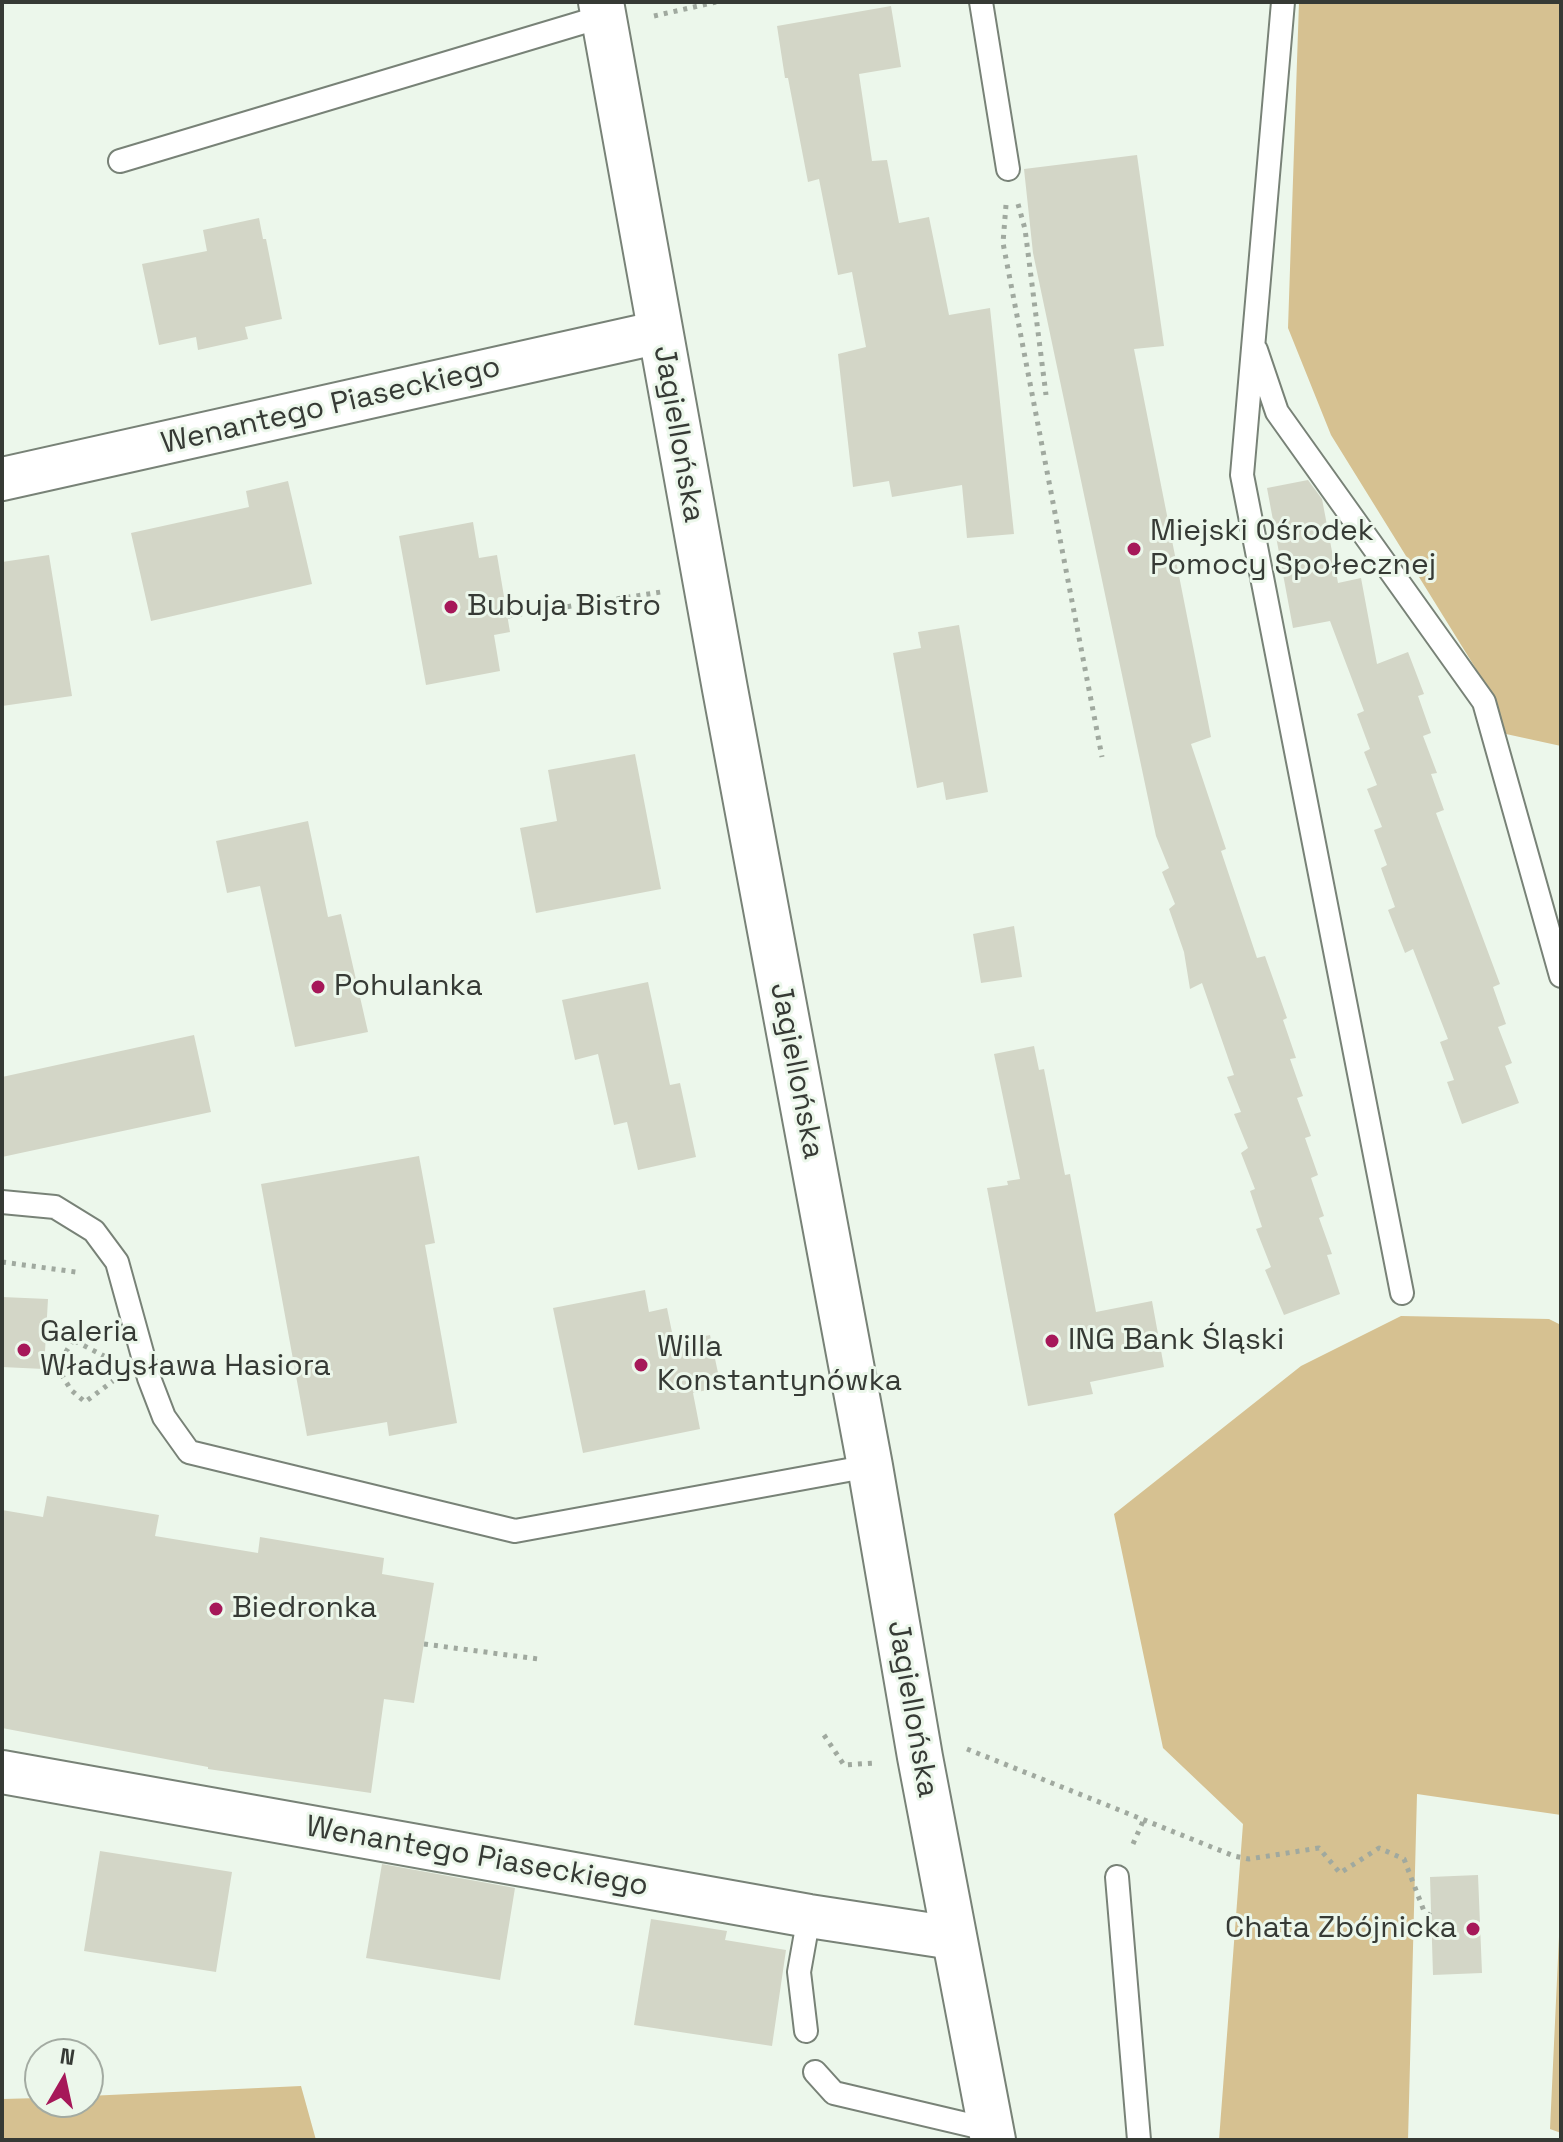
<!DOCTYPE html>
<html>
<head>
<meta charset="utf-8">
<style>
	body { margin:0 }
	#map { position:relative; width:1563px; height:2142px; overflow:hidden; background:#ecf7eb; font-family:"Space Grotesk",sans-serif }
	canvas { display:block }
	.frame { position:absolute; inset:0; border:4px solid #363a35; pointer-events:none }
	.north { position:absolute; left:24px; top:2038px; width:80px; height:80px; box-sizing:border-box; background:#ecf7eb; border:2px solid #a3aba2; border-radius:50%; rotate:9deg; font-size:22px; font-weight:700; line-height:32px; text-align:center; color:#363a35 }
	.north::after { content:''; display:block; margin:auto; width:28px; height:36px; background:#a61859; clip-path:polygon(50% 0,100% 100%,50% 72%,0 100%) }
</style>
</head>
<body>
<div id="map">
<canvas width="1563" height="2142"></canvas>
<div class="frame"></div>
<div class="north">N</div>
</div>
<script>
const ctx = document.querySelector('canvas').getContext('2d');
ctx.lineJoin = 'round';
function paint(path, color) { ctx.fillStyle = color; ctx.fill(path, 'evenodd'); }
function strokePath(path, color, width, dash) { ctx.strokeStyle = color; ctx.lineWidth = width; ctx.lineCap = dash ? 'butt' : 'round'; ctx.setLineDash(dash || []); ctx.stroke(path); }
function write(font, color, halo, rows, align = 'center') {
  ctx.font = font + ' "Space Grotesk",sans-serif'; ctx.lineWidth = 6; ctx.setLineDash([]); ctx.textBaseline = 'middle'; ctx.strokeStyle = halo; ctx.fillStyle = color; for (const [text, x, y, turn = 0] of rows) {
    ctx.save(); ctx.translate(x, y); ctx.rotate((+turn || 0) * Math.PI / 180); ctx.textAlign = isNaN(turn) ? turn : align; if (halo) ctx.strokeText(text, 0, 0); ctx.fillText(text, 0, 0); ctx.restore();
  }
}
paint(new Path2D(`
	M 1299,2 L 1561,2 L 1561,746 L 1506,734 L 1494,698 L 1331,435 L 1288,328 Z
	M 1401,1316 L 1549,1319 L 1561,1325 L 1561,1815 L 1417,1794 L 1408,2140 L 1219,2140 L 1243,1824 L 1163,1748 L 1114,1514 L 1301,1366 Z
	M 1561,1894 L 1561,2133 L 1550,2129 Z
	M 301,2086 L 316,2140 L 2,2140 L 2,2099 L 40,2098 L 40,2102 L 88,2102 L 88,2096 Z`), '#d6c191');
paint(new Path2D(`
	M 891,6 L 901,67 L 859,74 L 872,161 L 887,160 L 899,223 L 929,217 L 949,315 L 990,308 L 1014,534 L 967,538 L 962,485 L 892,497 L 889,481 L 853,487 L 838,354 L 866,347 L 852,272 L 838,275 L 819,179 L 808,182 L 788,78 L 785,78 L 777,26 Z
	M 1137,155 L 1164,346 L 1134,349 L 1211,737 L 1191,744 L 1226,849 L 1221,851 L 1257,958 L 1265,956 L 1287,1018 L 1283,1020 L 1296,1058 L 1290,1059 L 1303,1096 L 1297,1098 L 1311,1136 L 1305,1138 L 1318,1175 L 1311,1178 L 1324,1216 L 1319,1218 L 1332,1254 L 1327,1255 L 1340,1294 L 1284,1315 L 1265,1270 L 1271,1267 L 1256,1229 L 1262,1227 L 1250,1191 L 1255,1189 L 1241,1153 L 1248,1148 L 1234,1114 L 1241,1112 L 1227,1077 L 1234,1075 L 1202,983 L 1190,989 L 1184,952 L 1169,909 L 1175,904 L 1162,872 L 1169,868 L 1156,836 L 1033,253 L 1024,169 Z
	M 259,218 L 263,239 L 266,239 L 282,319 L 245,327 L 248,339 L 198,350 L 196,337 L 159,345 L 142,264 L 207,251 L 203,230 Z
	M 1308,480 L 1322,499 L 1338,583 L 1361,578 L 1377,664 L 1408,652 L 1424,694 L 1418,696 L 1431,733 L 1423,736 L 1437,773 L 1431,774 L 1444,810 L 1436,813 L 1500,984 L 1493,987 L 1506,1024 L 1498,1027 L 1512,1063 L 1505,1066 L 1519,1103 L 1462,1124 L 1447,1082 L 1454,1080 L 1440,1042 L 1448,1039 L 1413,949 L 1405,953 L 1388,910 L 1395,907 L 1381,868 L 1387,865 L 1374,830 L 1382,827 L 1367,789 L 1377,785 L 1364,752 L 1370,749 L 1357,714 L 1364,711 L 1330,621 L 1293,628 L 1267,488 Z
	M 288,481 L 312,584 L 151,621 L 131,533 L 249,507 L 246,491 Z
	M 473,522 L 479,558 L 497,555 L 510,632 L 494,635 L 500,671 L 426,685 L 399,536 Z
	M 49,555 L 72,696 L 2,706 L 2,562 Z
	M 959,625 L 988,792 L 946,800 L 943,782 L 917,788 L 893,653 L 921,648 L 918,632 Z
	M 635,754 L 661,889 L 536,913 L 520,828 L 557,821 L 548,770 Z
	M 308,821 L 328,917 L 341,914 L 368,1032 L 295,1047 L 260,886 L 227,893 L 216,841 Z
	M 1014,926 L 1022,977 L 981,983 L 973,934 Z
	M 648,982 L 670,1085 L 680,1083 L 696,1157 L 638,1170 L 627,1122 L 614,1125 L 598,1054 L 575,1060 L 562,1000 Z
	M 194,1035 L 211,1112 L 2,1157 L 2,1077 Z
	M 1034,1046 L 1039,1070 L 1044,1069 L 1065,1175 L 1070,1174 L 1096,1312 L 1152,1301 L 1164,1367 L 1090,1382 L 1093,1394 L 1028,1406 L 987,1188 L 1008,1185 L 1007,1181 L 1020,1179 L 994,1054 Z
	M 419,1156 L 435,1243 L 425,1245 L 457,1423 L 389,1436 L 387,1422 L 307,1436 L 261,1184 Z
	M 645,1290 L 649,1312 L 667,1308 L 674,1342 L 710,1335 L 721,1387 L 693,1393 L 700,1429 L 583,1453 L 553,1308 Z
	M 2,1297 L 48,1299 L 44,1369 L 2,1367 Z
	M 47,1496 L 159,1515 L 155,1536 L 258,1553 L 260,1537 L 384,1558 L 382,1574 L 434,1583 L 414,1703 L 384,1699 L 371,1793 L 208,1769 L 208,1767 L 2,1728 L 2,1510 L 43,1517 Z
	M 100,1851 L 232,1872 L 216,1972 L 84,1951 Z
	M 382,1864 L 515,1888 L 500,1980 L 366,1958 Z
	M 1478,1875 L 1482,1973 L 1433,1975 L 1430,1877 Z
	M 651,1919 L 727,1931 L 725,1940 L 786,1950 L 772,2046 L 634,2025 Z`), '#d3d6c7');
const service = new Path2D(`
	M 981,2 L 1008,169
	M 1283,2 L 1242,475 L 1402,1293
	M 120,161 L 604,16
	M 1256,350 L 1277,412 L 1484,702 L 1561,976
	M 2,1202 L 55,1207 L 94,1231 L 117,1262 L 149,1378 L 164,1417 L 189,1452 L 515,1531 L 870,1466
	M 1117,1877 L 1139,2140
	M 806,2031 L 799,1972 L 809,1916
	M 815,2072 L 834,2093 L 991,2130`);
const minor = new Path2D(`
	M 2,479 L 660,332
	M 2,1772 L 809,1916 L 953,1938`);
const tertiary = new Path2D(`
	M 601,2 L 725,689 L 870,1466 L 920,1757 L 993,2140`);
strokePath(service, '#788277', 26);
strokePath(minor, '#788277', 46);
strokePath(tertiary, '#788277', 48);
strokePath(new Path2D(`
	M 654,16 L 716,2
	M 1018,204 L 1025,229 L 1046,395
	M 1006,205 L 1003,243 L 1102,757
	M 508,616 L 661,592
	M 2,1262 L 76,1272
	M 46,1333 L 73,1340 L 104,1356
	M 73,1340 L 57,1367 L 71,1390 L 85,1402 L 113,1381
	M 424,1644 L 538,1659
	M 824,1735 L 844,1765 L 874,1763
	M 967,1749 L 1234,1856 L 1249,1859 L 1319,1848 L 1340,1873 L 1379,1848 L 1404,1859 L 1424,1911 L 1431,1916
	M 1133,1844 L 1144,1819`), '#a0a99f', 5, [4, 6]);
strokePath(service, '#fff', 22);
strokePath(minor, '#fff', 42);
strokePath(tertiary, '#fff', 44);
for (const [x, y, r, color] of [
	[1134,549,8,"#a61859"],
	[451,607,8,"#a61859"],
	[318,987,8,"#a61859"],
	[1052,1341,8,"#a61859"],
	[24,1350,8,"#a61859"],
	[641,1365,8,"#a61859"],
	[216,1609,8,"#a61859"],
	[1473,1929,8,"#a61859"]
]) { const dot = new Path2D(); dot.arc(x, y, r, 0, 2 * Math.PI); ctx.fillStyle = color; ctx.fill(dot); strokePath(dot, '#ecf7eb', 3); }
write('30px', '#363a35', '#ecf7eb', [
	["Wenantego Piaseckiego",331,406,-13],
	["Jagiellońska",678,434,80],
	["Jagiellońska",796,1071,79],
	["Jagiellońska",912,1709,80],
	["Wenantego Piaseckiego",477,1857,10]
]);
write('30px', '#363a35', '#ecf7eb', [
	["Miejski Ośrodek",1150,532],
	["Pomocy Społecznej",1150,566],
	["Bubuja Bistro",467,607],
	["Pohulanka",334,987],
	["Galeria",40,1333],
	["Władysława Hasiora",40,1367],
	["ING Bank Śląski",1068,1341],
	["Willa",657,1348],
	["Konstantynówka",657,1382],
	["Biedronka",232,1609],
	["Chata Zbójnicka",1457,1929,"right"]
], 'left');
</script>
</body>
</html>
